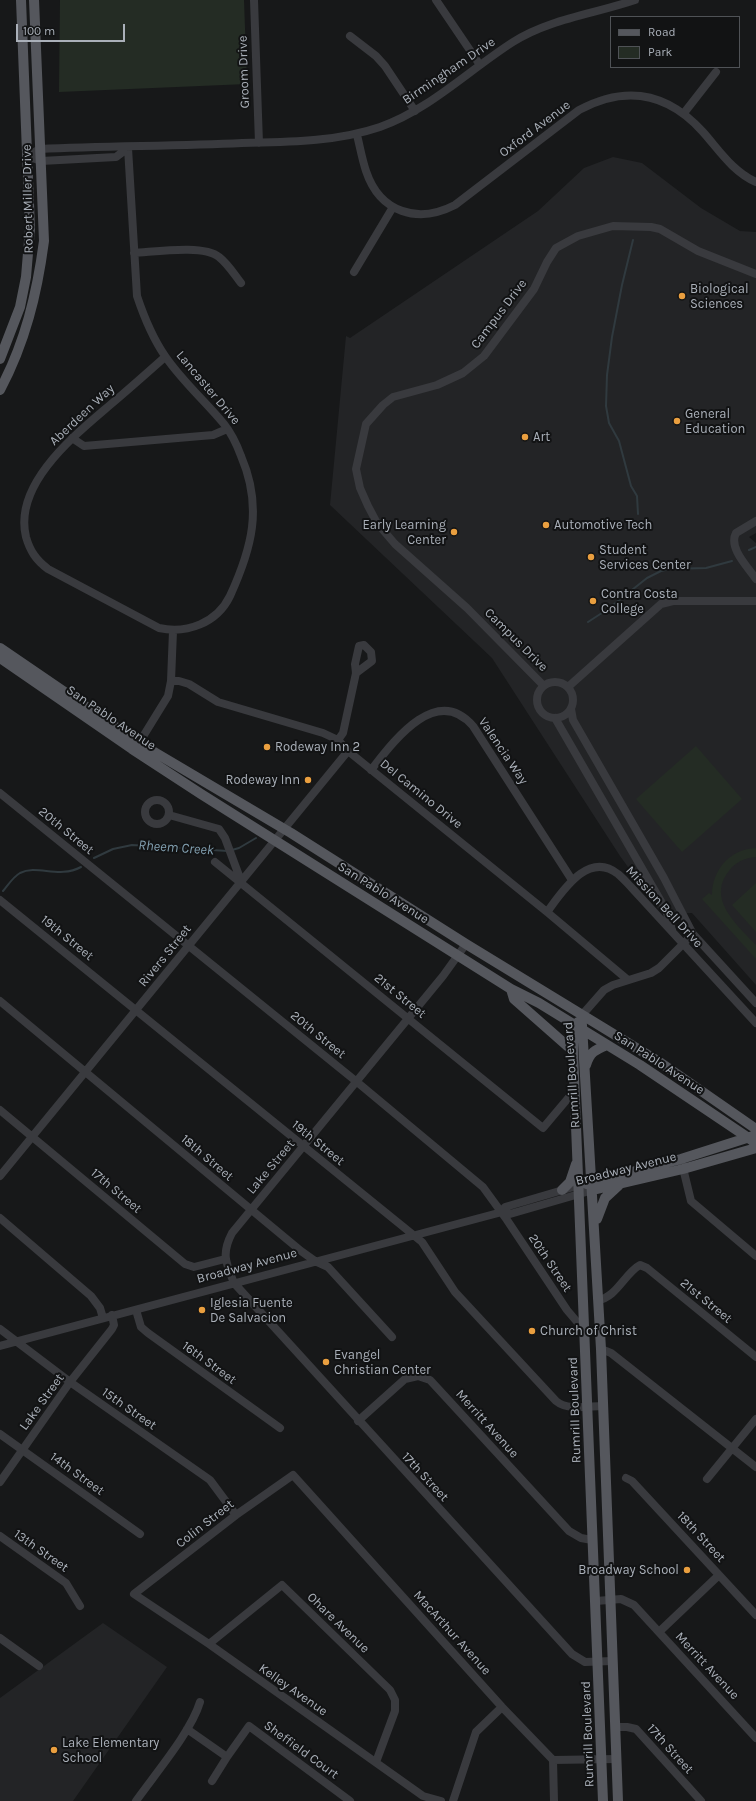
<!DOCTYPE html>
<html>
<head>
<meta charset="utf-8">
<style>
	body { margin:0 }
	#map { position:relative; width:756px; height:1801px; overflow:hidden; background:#171819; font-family:Karla,sans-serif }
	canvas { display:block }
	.legend { position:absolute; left:610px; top:16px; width:130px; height:52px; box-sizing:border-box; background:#121314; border:1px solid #4f5256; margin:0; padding:5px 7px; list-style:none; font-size:12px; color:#aab0b9 }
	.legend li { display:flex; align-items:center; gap:8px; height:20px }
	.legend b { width:20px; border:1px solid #4f5256 }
	.scale { position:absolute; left:16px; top:24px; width:109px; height:18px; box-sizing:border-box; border:2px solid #aab0b9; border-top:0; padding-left:5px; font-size:12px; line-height:14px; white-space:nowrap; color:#aab0b9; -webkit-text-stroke:3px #121314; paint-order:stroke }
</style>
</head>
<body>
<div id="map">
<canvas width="756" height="1801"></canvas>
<ul class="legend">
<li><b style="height:5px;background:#55575d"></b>Road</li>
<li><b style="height:11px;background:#242c24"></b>Park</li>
</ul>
<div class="scale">100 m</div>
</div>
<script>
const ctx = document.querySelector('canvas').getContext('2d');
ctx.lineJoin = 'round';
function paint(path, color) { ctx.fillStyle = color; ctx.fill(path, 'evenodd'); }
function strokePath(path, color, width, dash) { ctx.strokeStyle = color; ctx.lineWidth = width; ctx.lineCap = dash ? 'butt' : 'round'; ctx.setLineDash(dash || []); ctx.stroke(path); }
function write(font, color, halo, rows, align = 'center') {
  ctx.font = font + ' Karla,sans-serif'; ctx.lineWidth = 4; ctx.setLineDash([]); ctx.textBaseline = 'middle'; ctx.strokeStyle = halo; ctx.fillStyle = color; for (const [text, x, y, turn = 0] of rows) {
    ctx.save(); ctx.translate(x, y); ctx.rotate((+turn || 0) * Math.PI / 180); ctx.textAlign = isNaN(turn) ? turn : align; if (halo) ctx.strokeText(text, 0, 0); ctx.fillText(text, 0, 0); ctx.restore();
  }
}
paint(new Path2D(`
	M 613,157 L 642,163 L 701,208 L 740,231 L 756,232 L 756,533 L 749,537 L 756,543 L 756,985 L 692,913 L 662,914 L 620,856 L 492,658 L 330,505 L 346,336 L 350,338 L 538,211 L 584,168 Z
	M 103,1623 L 167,1667 L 73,1801 L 0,1801 L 0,1698 Z`), '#232426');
paint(new Path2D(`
	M 60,0 L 244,0 L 247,84 L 59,92 Z
	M 696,746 L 742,799 L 682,852 L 636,799 Z
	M 756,848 L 756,857 C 745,858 735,862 729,871 C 706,899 738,926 756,945 L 756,959 L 702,899 L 709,893 L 712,895 C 712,870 730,849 756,848 Z
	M 756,883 L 756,932 L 732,905 Z`), '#242c24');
strokePath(new Path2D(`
	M 633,240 L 622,285 L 612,337 L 607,375 L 606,406 L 609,423 L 619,441 L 631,486 L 637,496 L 638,514
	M 749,550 L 756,547
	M 588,622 L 608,609 L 647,578 L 661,571 L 670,569 L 706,568 L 732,561
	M 232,850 L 239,848 L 256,838
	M 94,858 L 113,849 L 132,845 L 228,851
	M 3,891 C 8,885 13,877 20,873 C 37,864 59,879 81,867`), '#303a3f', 2);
strokePath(new Path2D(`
	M 254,0 L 259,143
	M 436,0 L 480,65
	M 350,36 L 376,56 L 385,66 L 415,111
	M 684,113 L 716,72
	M 357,135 C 360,147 362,159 366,171 C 380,213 418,224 455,205 L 579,110 C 626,85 667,92 703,132 C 719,150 733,172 756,182
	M 128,148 L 137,296 C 144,317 152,337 165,356 C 182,381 205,401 224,424 C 232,434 237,445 241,456 C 263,507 252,548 230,596 C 217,623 187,634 159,628 L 48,569 C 36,560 30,551 26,537 C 13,484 75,435 110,405 C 129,389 147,373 165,357
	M 27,156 L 40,149 C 108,146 175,146 242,143 C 288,142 336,142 380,127 C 429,110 469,70 513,42 C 549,19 594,14 635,0
	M 27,156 L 41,161 L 116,157 L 128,148
	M 134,253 C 154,252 204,244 219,257 C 228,264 234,274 241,283
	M 354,272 L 393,207
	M 72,438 L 84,446 L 213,435 L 227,429
	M 756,521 L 736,533 C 728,548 748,567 756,579
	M 171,681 L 179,681 L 189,684 L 218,702 L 323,733 L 338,740 L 348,751 L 547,912 L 628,980
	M537 700a18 18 0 1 1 36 0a18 18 0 1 1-36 0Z
	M 543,685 L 467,608 L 395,544 L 377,523 L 368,506 L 360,488 L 356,469 L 366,424 L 383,405 L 393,397 L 437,385 L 463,373 L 484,356 L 534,289 L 547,262 L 556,248 L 578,236 L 613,226 L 651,227 L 660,229 L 698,251 L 756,274
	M 568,687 L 661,604 L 673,601 L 756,601
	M 571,709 L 573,720 L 664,878 L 693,934 L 756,1003
	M 555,718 L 666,910 L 672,930
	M 338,740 L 343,733 L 356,673 L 355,664 L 359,646 L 364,645 L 371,652 L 372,661 L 356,673
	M 139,743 L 168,696 L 171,681 L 173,631
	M 371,770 C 393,742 436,683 473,726 L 572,880
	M 0,793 L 357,1082 L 483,1187 L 507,1220 L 567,1310 L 584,1330
	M145 812a12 12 0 1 1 24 0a12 12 0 1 1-24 0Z
	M 169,815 L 219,829 L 225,838 L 241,881
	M 215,862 L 543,1128 L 575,1090
	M 0,900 L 422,1242 L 455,1292 L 556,1401 C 568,1411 588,1406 603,1406
	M 547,912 C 562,892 588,850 618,874 C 622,877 627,883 631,887 L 756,1023
	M 466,944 L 443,976 L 232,1233 C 221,1254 226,1263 234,1283 L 572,1654 L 585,1662 L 612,1661
	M 0,1001 L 301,1251 L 315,1261 L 328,1267 L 392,1337
	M 582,1015 L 604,990 L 613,985 L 651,973 L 659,968 L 693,934
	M 0,1110 L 185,1264 L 194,1267 L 225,1259
	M 682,1164 L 691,1201 L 756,1256
	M 0,1176 L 348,751
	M 502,1212 L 505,1207 L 580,1185
	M 0,1218 L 91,1296 L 100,1308 L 103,1318
	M 598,1300 C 616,1298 625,1273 640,1265 L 647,1268 L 756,1357
	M 136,1310 L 141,1327 L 148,1333 L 280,1428
	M 0,1329 L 70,1382 L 210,1480 L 236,1515
	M 0,1346 L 502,1212 L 510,1214 L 593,1190
	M 601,1349 L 611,1353 L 756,1467
	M 358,1421 L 405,1379 L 418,1376 L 430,1380 L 569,1531 L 581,1538 L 592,1540
	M 0,1434 L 140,1534
	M 626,1478 L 632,1481 L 756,1615
	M 707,1479 L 756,1419
	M 0,1482 L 70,1382 L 112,1329 L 114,1325 L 112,1315
	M 0,1536 L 66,1583 L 80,1606
	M 596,1601 L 621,1599 L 634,1605 L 756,1738
	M 659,1632 L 719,1575
	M 0,1638 L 39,1666
	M 209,1644 L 282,1585 L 390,1690 L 395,1700 L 395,1711 L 376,1762
	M 615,1727 L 627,1727 L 636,1729 L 701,1801
	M 187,1729 L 227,1757 L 212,1781
	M 227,1757 L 249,1726 L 350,1801
	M 553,1760 L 554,1801
	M 136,1801 C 155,1774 191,1732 200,1702
	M 441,1801 L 423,1796 L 209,1644 L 134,1594 L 236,1515 L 293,1475 L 502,1707 L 553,1760 L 616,1759
	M 453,1801 L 476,1732 L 502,1707`), '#393a3e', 8);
strokePath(new Path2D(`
	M 0,359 L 20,307 L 26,277 L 30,229 L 21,0
	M 0,390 C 25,343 37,294 44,241 L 34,0
	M 0,648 L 139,743 L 291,833 L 466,944 L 661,1063 L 756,1129
	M 0,658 L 132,749 L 201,794 L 511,989 L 539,1003 L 640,1065 L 756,1143
	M 511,989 L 514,999 L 573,1051
	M 578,1022 L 573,1036 L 573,1051 L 603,1801
	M 582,1025 L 601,1349 L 618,1801
	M 586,1065 C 590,1052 595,1050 607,1045
	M 586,1184 L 681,1159 L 753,1136
	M 562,1190 L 570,1182 L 576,1164
	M 593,1190 L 683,1169 L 756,1148
	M 597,1219 L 605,1198 L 619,1185`), '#55575d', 10);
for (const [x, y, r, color] of [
	[682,296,4,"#ea9f3f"],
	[677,421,4,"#ea9f3f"],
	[525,437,4,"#ea9f3f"],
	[546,525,4,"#ea9f3f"],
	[454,532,4,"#ea9f3f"],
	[591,557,4,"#ea9f3f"],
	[593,601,4,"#ea9f3f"],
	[267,747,4,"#ea9f3f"],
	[308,780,4,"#ea9f3f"],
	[202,1310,4,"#ea9f3f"],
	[532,1331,4,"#ea9f3f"],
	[326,1362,4,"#ea9f3f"],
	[687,1570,4,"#ea9f3f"],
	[54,1750,4,"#ea9f3f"]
]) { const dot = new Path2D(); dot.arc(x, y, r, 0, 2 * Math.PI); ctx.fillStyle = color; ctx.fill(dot); strokePath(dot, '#121314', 1.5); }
write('13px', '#aab0b9', '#121314', [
	["Birmingham Drive",449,71,-34],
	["Groom Drive",244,72,-92],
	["Oxford Avenue",535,129,-37],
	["Robert Miller Drive",28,199,-91],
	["Campus Drive",499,314,-53],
	["Lancaster Drive",208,388,50],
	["Aberdeen Way",82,415,-43],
	["Campus Drive",516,640,45],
	["San Pablo Avenue",111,718,34],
	["Valencia Way",503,751,56],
	["Del Camino Drive",421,794,39],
	["20th Street",66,831,39],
	["San Pablo Avenue",383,893,32],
	["Mission Bell Drive",664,907,47],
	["19th Street",67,938,39],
	["Rivers Street",165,956,-51],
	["21st Street",400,996,39],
	["20th Street",318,1035,39],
	["San Pablo Avenue",659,1063,33],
	["Rumrill Boulevard",572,1075,-94],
	["19th Street",318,1143,39],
	["18th Street",207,1158,40],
	["Lake Street",271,1167,-50],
	["Broadway Avenue",626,1169,-14],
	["17th Street",116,1191,40],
	["20th Street",550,1263,56],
	["Broadway Avenue",247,1266,-15],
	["21st Street",706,1301,39],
	["16th Street",209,1363,36],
	["Lake Street",42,1402,-54],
	["15th Street",129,1409,35],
	["Rumrill Boulevard",575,1410,-92],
	["Merritt Avenue",487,1424,48],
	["14th Street",77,1474,36],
	["17th Street",425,1477,47],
	["Colin Street",205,1524,-38],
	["18th Street",701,1537,47],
	["13th Street",41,1551,35],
	["Ohare Avenue",338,1623,44],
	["MacArthur Avenue",452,1633,48],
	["Merritt Avenue",707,1666,47],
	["Kelley Avenue",293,1690,35],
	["Rumrill Boulevard",588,1734,-92],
	["17th Street",670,1749,48],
	["Sheffield Court",301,1750,36]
]);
write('13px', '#aab0b9', '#121314', [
	["Biological",690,289],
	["Sciences",690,304],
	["General",685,414],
	["Education",685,429],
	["Art",533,437],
	["Early Learning",446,525,"right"],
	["Center",446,540,"right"],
	["Automotive Tech",554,525],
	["Student",599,550],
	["Services Center",599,565],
	["Contra Costa",601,594],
	["College",601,609],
	["Rodeway Inn 2",275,747],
	["Rodeway Inn",300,780,"right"],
	["Iglesia Fuente",210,1303],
	["De Salvacion",210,1318],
	["Church of Christ",540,1331],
	["Evangel",334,1355],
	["Christian Center",334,1370],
	["Broadway School",679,1570,"right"],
	["Lake Elementary",62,1743],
	["School",62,1758]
], 'left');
write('italic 14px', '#83a1b2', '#121314', [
	["Rheem Creek",176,848,4]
]);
</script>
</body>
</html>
